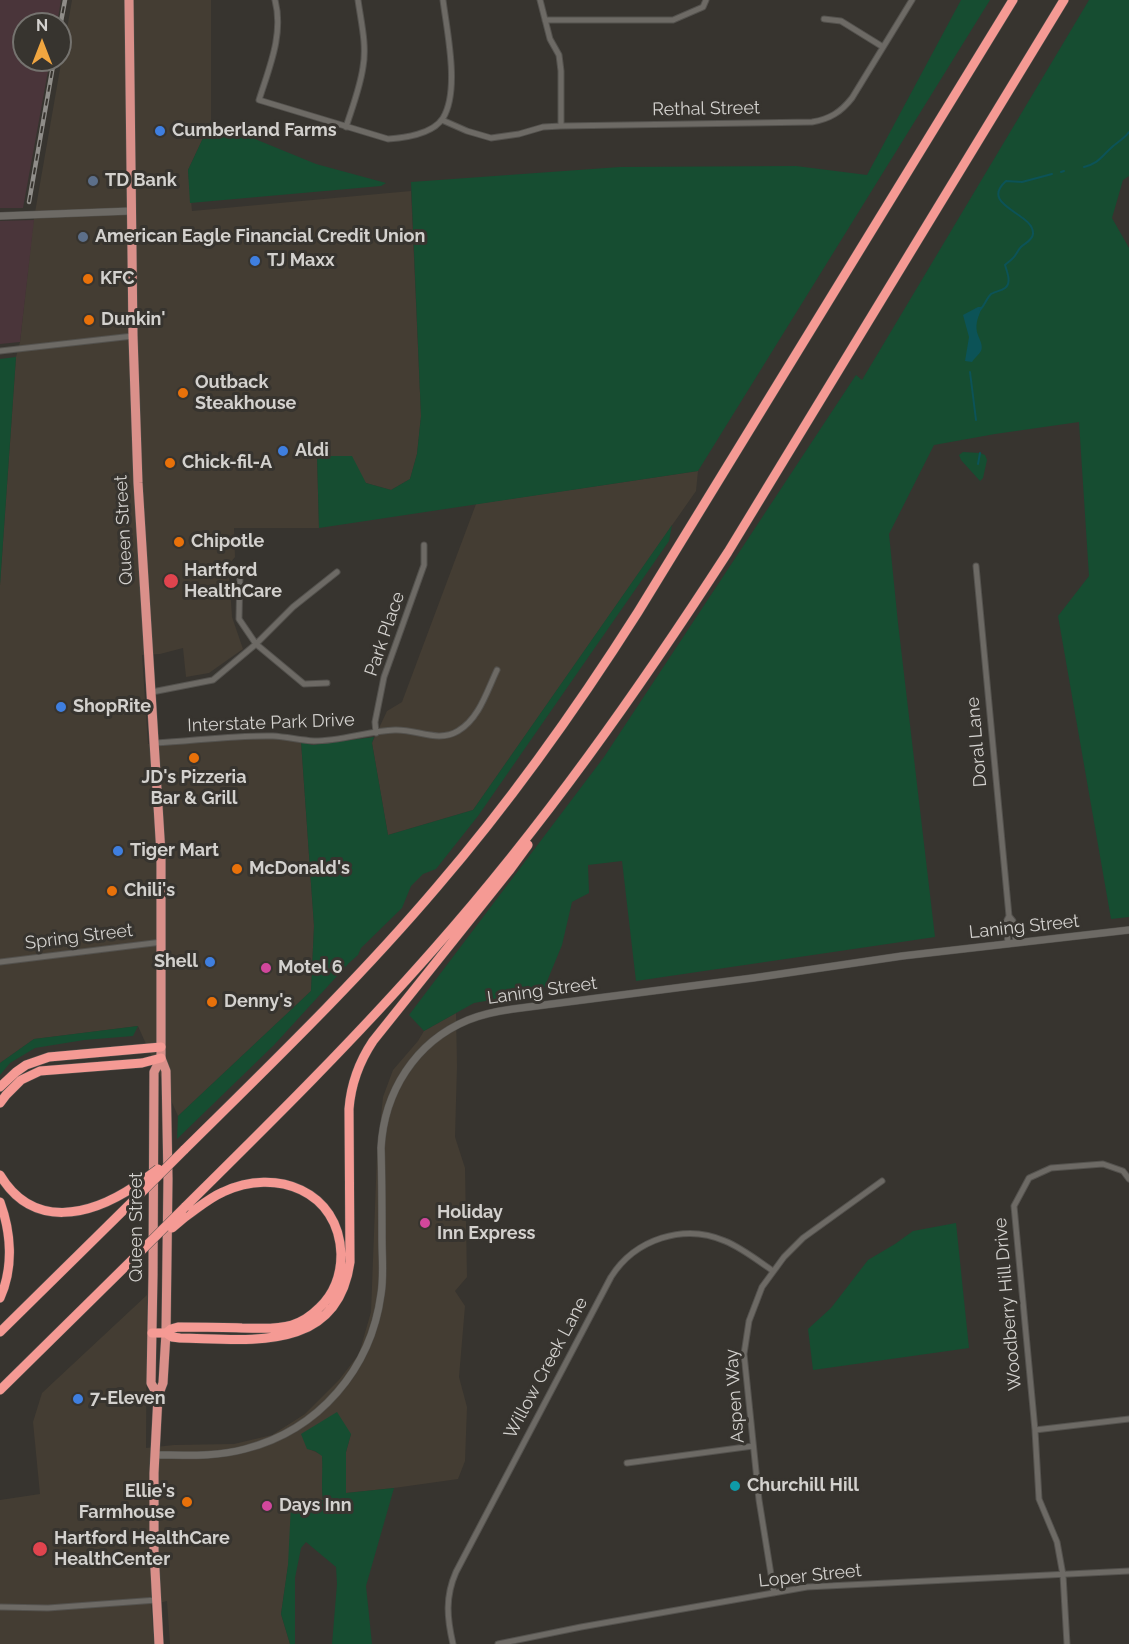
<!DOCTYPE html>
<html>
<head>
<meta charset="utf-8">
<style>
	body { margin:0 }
	#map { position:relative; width:1129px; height:1644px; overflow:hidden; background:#37342f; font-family:Raleway,sans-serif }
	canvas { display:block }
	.north { position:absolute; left:12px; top:12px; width:60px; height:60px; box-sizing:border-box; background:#37342f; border:2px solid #75736f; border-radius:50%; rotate:0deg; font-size:16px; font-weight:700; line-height:24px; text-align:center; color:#d3d1ce }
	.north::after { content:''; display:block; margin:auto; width:21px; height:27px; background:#f1a640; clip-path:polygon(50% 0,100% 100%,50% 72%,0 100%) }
</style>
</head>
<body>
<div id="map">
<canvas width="1129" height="1644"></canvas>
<div class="north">N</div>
</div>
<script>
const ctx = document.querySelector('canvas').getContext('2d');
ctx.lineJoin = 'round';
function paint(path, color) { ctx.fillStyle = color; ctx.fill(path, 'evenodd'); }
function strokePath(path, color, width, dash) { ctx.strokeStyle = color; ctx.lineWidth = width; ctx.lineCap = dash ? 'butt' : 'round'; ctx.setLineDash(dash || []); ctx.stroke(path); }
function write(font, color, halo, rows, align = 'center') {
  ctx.font = font + ' Raleway,sans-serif'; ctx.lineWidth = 6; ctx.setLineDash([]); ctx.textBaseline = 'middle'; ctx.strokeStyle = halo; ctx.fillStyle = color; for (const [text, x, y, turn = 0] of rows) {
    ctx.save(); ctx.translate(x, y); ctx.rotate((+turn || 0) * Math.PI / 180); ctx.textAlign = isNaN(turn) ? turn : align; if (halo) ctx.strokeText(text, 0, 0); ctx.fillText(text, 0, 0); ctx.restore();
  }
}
paint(new Path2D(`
	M 72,0 L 211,0 L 211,121 L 188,170 L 192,211 L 411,191 L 421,416 L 417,454 L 410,479 L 391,490 L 366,483 L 317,456 L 319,528 L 234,528 L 235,557 L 229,564 L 228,571 L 230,586 L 232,617 L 243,649 L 209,673 L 186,677 L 183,648 L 160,654 L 142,655 L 148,744 L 249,734 L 301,741 L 314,926 L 311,991 L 178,1116 L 138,1026 L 34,1039 L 0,1063 L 0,585 L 16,357 L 20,342 L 33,224 Z
	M 698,471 L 696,491 L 473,810 L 388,835 L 372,743 L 387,711 L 402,702 L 476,504 Z
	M 456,1013 L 457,1066 L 455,1137 L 465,1168 L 467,1277 L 455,1291 L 465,1306 L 459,1377 L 467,1407 L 465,1461 L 458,1479 L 394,1488 L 346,1493 L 346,1452 L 351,1434 L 307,1448 L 322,1455 L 323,1470 L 322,1488 L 323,1501 L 288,1566 L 281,1614 L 290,1644 L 170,1644 L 167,1601 L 151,1605 L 154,1644 L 0,1644 L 0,1500 L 40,1494 L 33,1422 L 42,1393 L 147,1295 L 146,1448 L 174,1445 L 234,1444 L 272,1435 L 305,1414 L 339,1380 L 359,1354 L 371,1312 L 377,1155 L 383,1097 L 393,1070 L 418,1041 L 424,1031 Z`), '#443d33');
paint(new Path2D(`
	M 0,0 L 61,0 L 57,24 L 24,24 L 24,60 L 50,60 L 23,208 L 0,208 Z
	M 34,220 L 20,342 L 0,344 L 0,221 Z`), '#4a353a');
paint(new Path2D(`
	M 961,0 L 990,0 L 698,471 L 319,528 L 317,456 L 352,456 L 366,483 L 391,490 L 410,479 L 417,454 L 421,416 L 411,182 L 620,167 L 796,166 L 867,175 Z
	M 1089,0 L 1129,0 L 1129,176 L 1123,180 L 1112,218 L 1129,248 L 1129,917 L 1111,919 L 1058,616 L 1089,576 L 1079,422 L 995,434 L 934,445 L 889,534 L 898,623 L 935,937 L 636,981 L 622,861 L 588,865 L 589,893 L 572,902 L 562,945 L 543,991 L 474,1003 L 424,1031 L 409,1015 L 604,757 L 856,375 L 862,380 Z
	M 211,121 L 316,164 L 386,183 L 381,186 L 190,203 L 188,170 Z
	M 16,357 L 0,585 L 0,359 Z
	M 963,452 L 980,453 L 985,455 L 987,460 L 983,478 L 980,481 L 961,460 L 959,455 Z
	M 672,525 L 669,541 L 478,816 L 436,869 L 423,874 L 411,886 L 402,908 L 361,948 L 358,955 L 349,963 L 274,1045 L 177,1139 L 178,1116 L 311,991 L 314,926 L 301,741 L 312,745 L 374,737 L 372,743 L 388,835 L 473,810 Z
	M 138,1026 L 133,1036 L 84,1040 L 35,1048 L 10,1063 L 0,1075 L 0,1063 L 34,1039 Z
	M 956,1223 L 969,1348 L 813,1370 L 808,1329 L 831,1308 L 868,1260 L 895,1244 L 913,1231 Z
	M 337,1412 L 351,1434 L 346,1452 L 346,1493 L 394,1488 L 366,1586 L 372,1644 L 332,1644 L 337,1584 L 336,1567 L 306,1542 L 301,1548 L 295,1578 L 295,1644 L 290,1644 L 281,1614 L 288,1565 L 291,1505 L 323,1500 C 321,1485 323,1471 322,1456 L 315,1451 L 307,1449 L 301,1434 Z`), '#164d31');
paint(new Path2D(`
	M 978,307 L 982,307 C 979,316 975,322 977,332 C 978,337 984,345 981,351 C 979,355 974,358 972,362 L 965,361 L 969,337 L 963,315 Z`), '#0c5357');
strokePath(new Path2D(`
	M 1084,167 C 1099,163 1100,158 1111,148 C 1117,142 1124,139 1129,132
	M 1061,172 L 1064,171
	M 980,310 C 985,305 986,299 991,294 C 996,291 1001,291 1005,288 C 1012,283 1007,272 1005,265 C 1007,263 1010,261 1012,259 C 1016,256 1017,251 1021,247 C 1025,243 1032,241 1033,234 C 1035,213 978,206 1006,181 L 1022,182 L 1052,174
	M 970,372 L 976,420
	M 978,464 L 980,453`), '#0c5357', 2);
const minor = new Path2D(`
	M 275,0 C 284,34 269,68 259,100 L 388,139 C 404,138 433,134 443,118 C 460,90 447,32 443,0
	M 540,0 L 550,39 L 559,55 L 561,71 L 561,126
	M 824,19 L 841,21 L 883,47
	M 545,20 L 673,20 L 703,7 L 706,0
	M 442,120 L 467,131 L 491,138 L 519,134 L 543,127 L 561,126 L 812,122 C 830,119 841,112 852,98 L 912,0
	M 346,127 C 352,108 360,88 363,67 C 367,45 361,22 358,0
	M 0,351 L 133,336
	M 976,566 L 1009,916 L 1006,922 L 1008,944
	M 240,572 L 239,619 L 256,644 L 304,684 L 327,683
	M 152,692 L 213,680 L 256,644 L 293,607 L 337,572
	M 376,733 L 375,722 L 384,677 L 424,565 L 424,545
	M 155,743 C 194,741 234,735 273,736 C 287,737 300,740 314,741 C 342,741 368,731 395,730 C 417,729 438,743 458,731 C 479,719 487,691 497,670
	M 1009,916 L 1013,921 L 1016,943
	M 0,962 L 162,942
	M 1129,1179 L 1123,1171 L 1103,1164 L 1051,1168 L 1029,1178 L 1014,1206 L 1035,1430 L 1129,1419
	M 1035,1430 L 1039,1499 L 1057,1542 L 1063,1575 L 1067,1644
	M 627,1463 L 753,1446
	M 774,1593 L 759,1500 L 744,1354 L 749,1321 L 762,1287 L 784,1257 L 803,1238 L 882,1181
	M 0,1607 L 48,1608 L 157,1600
	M 453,1644 C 447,1618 445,1597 456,1572 L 611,1277 C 635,1239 684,1223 725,1241 C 742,1248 757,1260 773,1271
	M 498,1644 L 581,1627 L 807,1587 L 1129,1571`);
const tertiary = new Path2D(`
	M 0,216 L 131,211
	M 155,1455 C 185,1455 216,1457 245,1449 C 319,1430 371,1369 381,1294 C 384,1276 382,1258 382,1239 C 382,1209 382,1179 381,1148 C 384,1092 415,1042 468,1020 C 483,1014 498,1011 513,1009 L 753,978 L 902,956 L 1129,930`);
const trunk = new Path2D(`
	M 129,0 L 133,336 L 138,483 L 161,854 L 161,1058 L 166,1071 L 168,1179 L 166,1333 L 163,1383 L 158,1396 L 154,1473 L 154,1551 L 159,1644
	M 158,1396 L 151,1383 L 153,1275 L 154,1072 L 161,1058`);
const motorway = new Path2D(`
	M 0,1087 L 16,1072 L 26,1065 L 49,1057 L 161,1047
	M 0,1103 L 6,1095 L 21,1080 L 40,1071 L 142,1063 L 161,1058
	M 184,1150 C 271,1064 358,980 437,887 C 511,801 577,708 638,612 L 1013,0
	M 0,1175 C 33,1230 90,1216 135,1186
	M 0,1202 C 11,1232 14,1267 0,1298
	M 185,1207 C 270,1123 355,1039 434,949 C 543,826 638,691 728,552 L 1064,0
	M 0,1332 L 135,1199
	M 152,1333 L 166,1333 L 172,1337 L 180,1338 C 249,1339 337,1354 350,1262 L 349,1109 C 351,1083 359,1062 373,1041 L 509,871 L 528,845
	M 166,1333 L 171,1329 L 178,1327 C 199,1327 221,1327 242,1328 C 258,1328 276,1330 292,1325 C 302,1322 312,1315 319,1308 C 334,1294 341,1275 341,1254 C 339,1191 276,1167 223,1192 C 209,1198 198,1208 185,1217
	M 0,1390 L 133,1259`);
strokePath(minor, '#54524e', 7);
strokePath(tertiary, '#54524e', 8);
strokePath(trunk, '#54524e', 10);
strokePath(motorway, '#54524e', 10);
strokePath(minor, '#6d6a65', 5);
strokePath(tertiary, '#6d6a65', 7);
strokePath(trunk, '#da908a', 9);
strokePath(motorway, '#f59a94', 9);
const rail = new Path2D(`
	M 60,27 L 65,0
	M 29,202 L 54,60`);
strokePath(rail, '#8f8d89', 4.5);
strokePath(rail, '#37342f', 2, [7]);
const motorwayBridge = new Path2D(`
	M 135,1186 L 158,1169
	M 135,1199 L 184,1150
	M 172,1228 L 185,1217
	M 133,1259 L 185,1207`);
strokePath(motorwayBridge, '#54524e', 10, []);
strokePath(motorwayBridge, '#f59a94', 9);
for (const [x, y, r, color] of [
	[160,131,6,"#3f7fe0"],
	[93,181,6,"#5c6f8a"],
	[83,237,6,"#5c6f8a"],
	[255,261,6,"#3f7fe0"],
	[88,279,6,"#e8710a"],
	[89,320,6,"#e8710a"],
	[183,393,6,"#e8710a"],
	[283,451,6,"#3f7fe0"],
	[170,463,6,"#e8710a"],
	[179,542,6,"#e8710a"],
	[171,581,8,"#e0444e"],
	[61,707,6,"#3f7fe0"],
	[194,758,6,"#e8710a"],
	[118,851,6,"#3f7fe0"],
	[237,869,6,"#e8710a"],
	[112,891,6,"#e8710a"],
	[210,962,6,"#3f7fe0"],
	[266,968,6,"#d1479c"],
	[212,1002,6,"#e8710a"],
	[425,1223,6,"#d1479c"],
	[78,1399,6,"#3f7fe0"],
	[735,1486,6,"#0f9aa8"],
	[187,1502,6,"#e8710a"],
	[267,1506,6,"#d1479c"],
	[40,1549,8,"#e0444e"]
]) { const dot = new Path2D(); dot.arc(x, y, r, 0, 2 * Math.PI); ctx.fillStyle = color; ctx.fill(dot); strokePath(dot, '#37342f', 2); }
write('18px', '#d3d1ce', '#37342f', [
	["Rethal Street",706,109,-1],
	["Queen Street",124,530,-93],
	["Park Place",385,634,-71],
	["Interstate Park Drive",271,723,-2],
	["Doral Lane",977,742,-95],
	["Laning Street",1024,927,-6],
	["Spring Street",79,937,-7],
	["Laning Street",542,991,-8],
	["Queen Street",137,1227,-90],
	["Woodberry Hill Drive",1008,1304,-95],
	["Willow Creek Lane",546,1368,-62],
	["Aspen Way",735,1396,-94],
	["Loper Street",810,1576,-6]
]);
write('bold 18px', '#d3d1ce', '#37342f', [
	["Cumberland Farms",172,131],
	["TD Bank",105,181],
	["American Eagle Financial Credit Union",95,237],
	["TJ Maxx",267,261],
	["KFC",100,279],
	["Dunkin'",101,320],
	["Outback",195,383],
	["Steakhouse",195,404],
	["Aldi",295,451],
	["Chick-fil-A",182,463],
	["Chipotle",191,542],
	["Hartford",184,571],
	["HealthCare",184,592],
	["ShopRite",73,707],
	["JD's Pizzeria",194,778,"center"],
	["Bar & Grill",194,799,"center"],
	["Tiger Mart",130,851],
	["McDonald's",249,869],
	["Chili's",124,891],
	["Shell",198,962,"right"],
	["Motel 6",278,968],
	["Denny's",224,1002],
	["Holiday",437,1213],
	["Inn Express",437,1234],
	["7-Eleven",90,1399],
	["Churchill Hill",747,1486],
	["Ellie's",175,1492,"right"],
	["Farmhouse",175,1513,"right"],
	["Days Inn",279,1506],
	["Hartford HealthCare",54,1539],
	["HealthCenter",54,1560]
], 'left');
</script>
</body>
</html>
